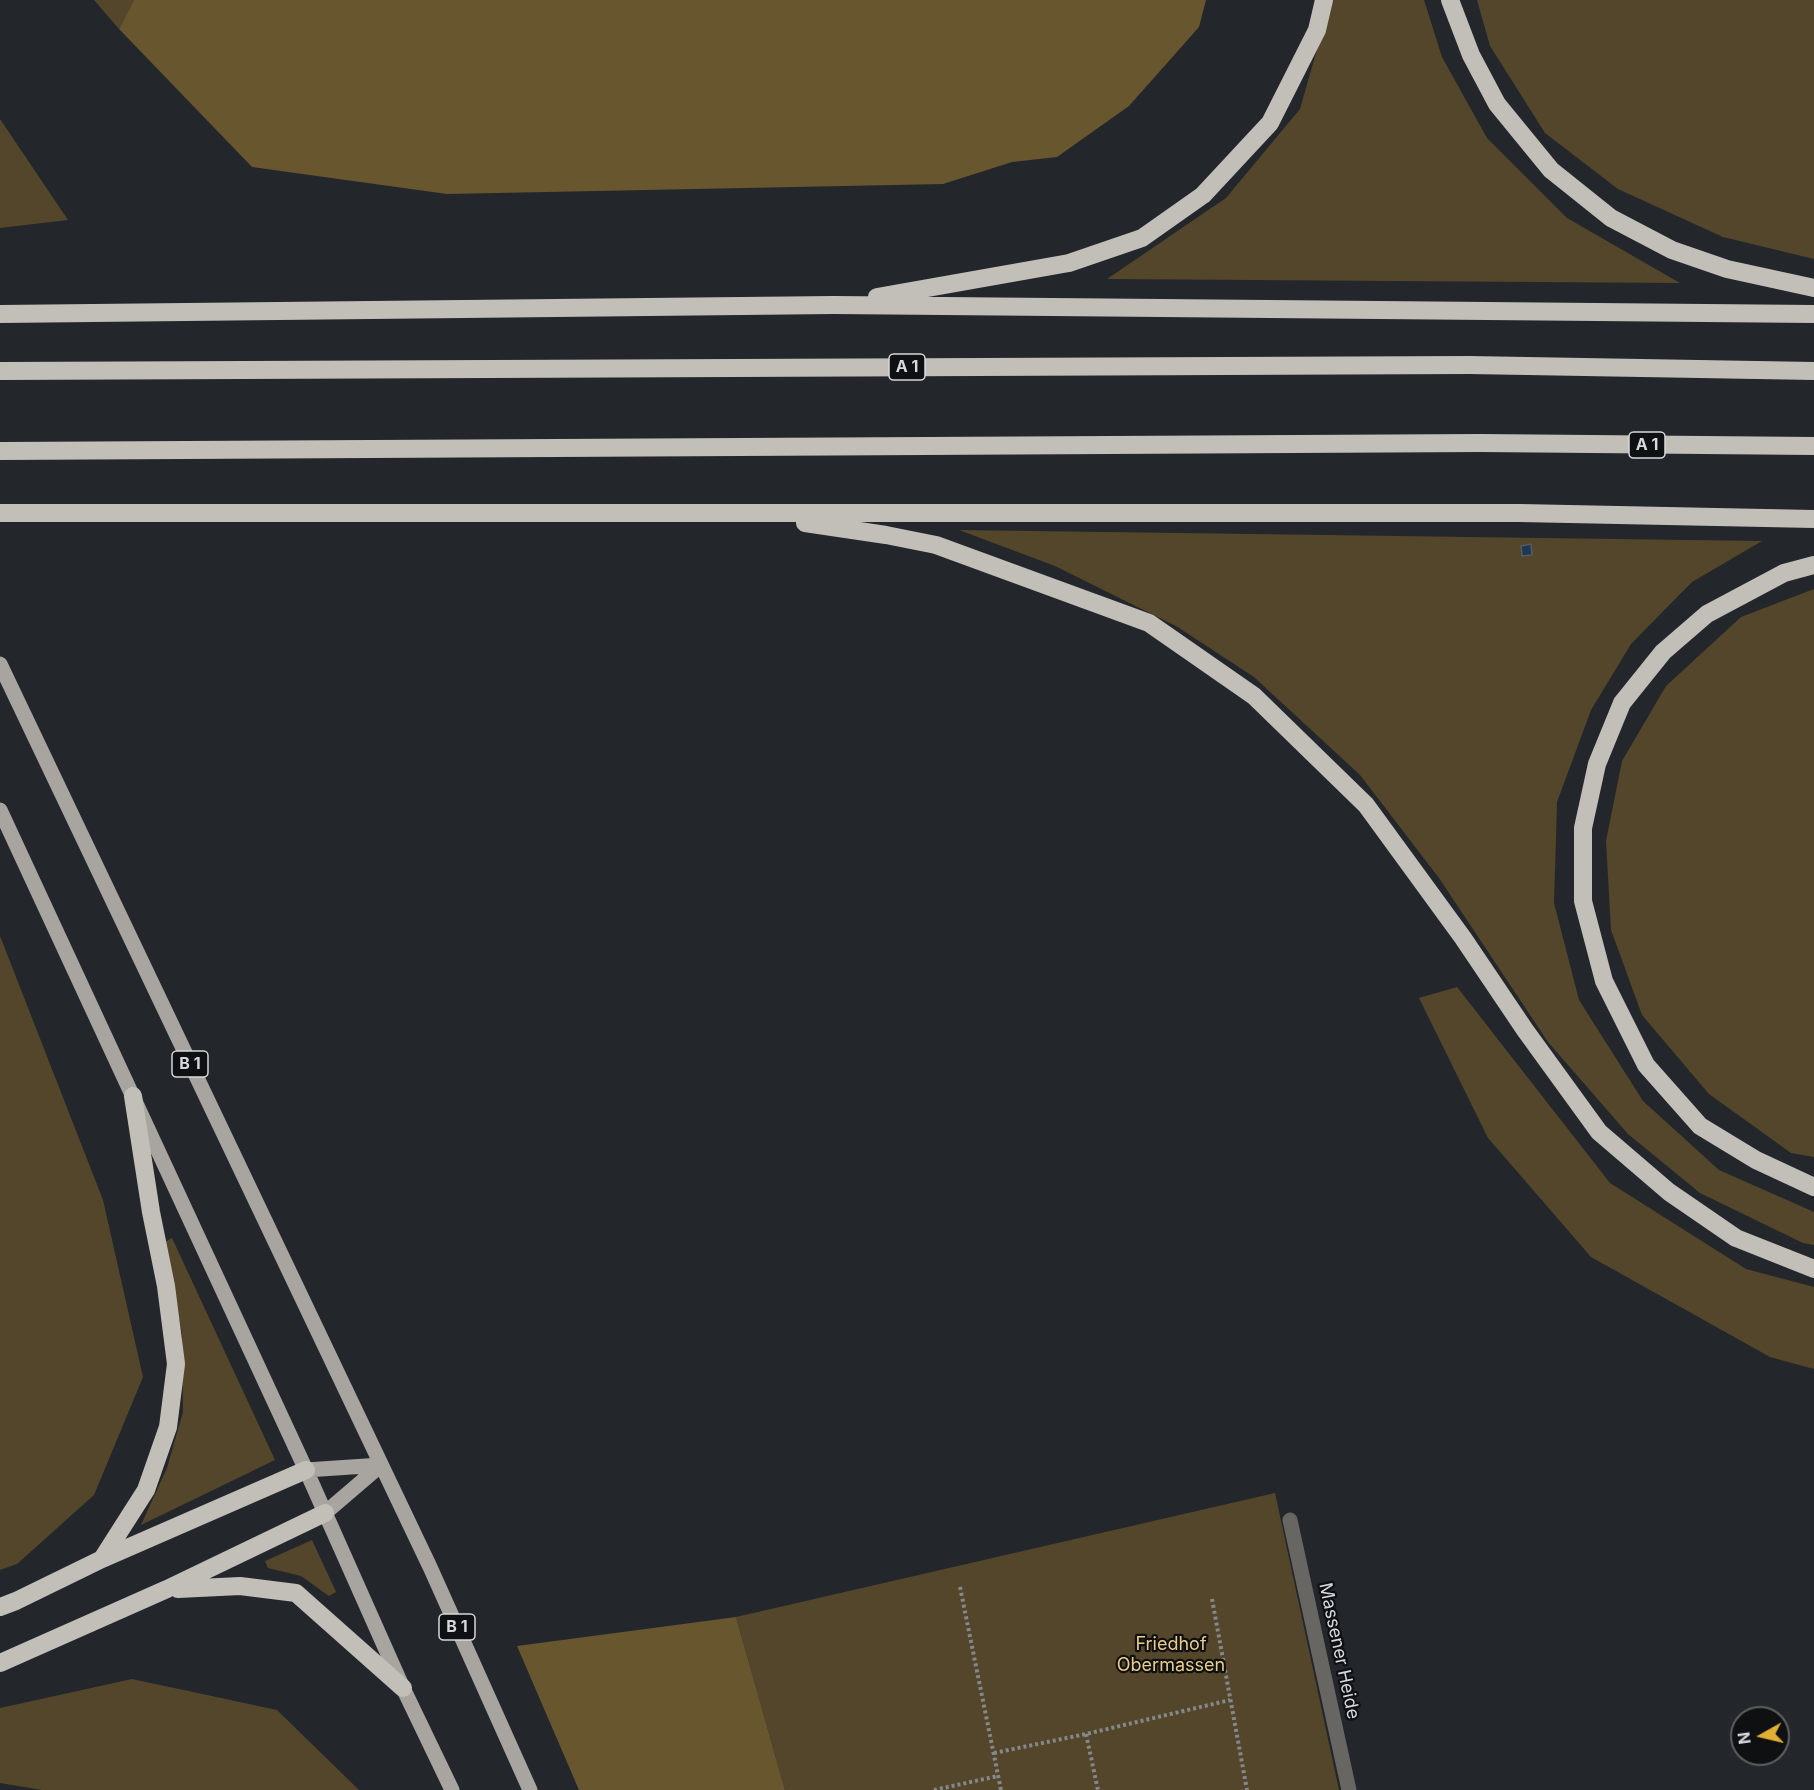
<!DOCTYPE html>
<html>
<head>
<meta charset="utf-8">
<style>
	body { margin:0 }
	#map { position:relative; width:1814px; height:1790px; overflow:hidden; background:#23272b; font-family:Inter,sans-serif }
	canvas { display:block }
	.north { position:absolute; left:1730px; top:1706px; width:60px; height:60px; box-sizing:border-box; background:#0e1012; border:2px solid #5e6063; border-radius:50%; rotate:262deg; font-size:16px; font-weight:700; line-height:24px; text-align:center; color:#d6d9dc }
	.north::after { content:''; display:block; margin:auto; width:21px; height:27px; background:#e2af34; clip-path:polygon(50% 0,100% 100%,50% 72%,0 100%) }
</style>
</head>
<body>
<div id="map">
<canvas width="1814" height="1790"></canvas>
<div class="north">N</div>
</div>
<script>
const ctx = document.querySelector('canvas').getContext('2d');
ctx.lineJoin = 'round';
function paint(path, color) { ctx.fillStyle = color; ctx.fill(path, 'evenodd'); }
function strokePath(path, color, width, dash) { ctx.strokeStyle = color; ctx.lineWidth = width; ctx.lineCap = dash ? 'butt' : 'round'; ctx.setLineDash(dash || []); ctx.stroke(path); }
function write(font, color, halo, rows, align = 'center') {
  ctx.font = font + ' Inter,sans-serif'; ctx.lineWidth = 4.5; ctx.setLineDash([]); ctx.textBaseline = 'middle'; ctx.strokeStyle = halo; ctx.fillStyle = color; for (const [text, x, y, turn = 0] of rows) {
    ctx.save(); ctx.translate(x, y); ctx.rotate((+turn || 0) * Math.PI / 180); ctx.textAlign = isNaN(turn) ? turn : align; if (halo) ctx.strokeText(text, 0, 0); ctx.fillText(text, 0, 0); ctx.restore();
  }
}
paint(new Path2D(`
	M 94,0 L 134,0 L 119,29 Z
	M 1331,0 L 1424,0 L 1442,57 L 1487,138 L 1567,218 L 1680,283 L 1107,279 L 1226,198 L 1300,109 Z
	M 1477,0 L 1814,0 L 1814,259 L 1723,237 L 1618,189 L 1545,133 L 1490,46 Z
	M 0,119 L 68,220 L 0,228 Z
	M 959,530 L 1762,541 L 1692,582 L 1631,644 L 1591,710 L 1557,802 L 1554,903 L 1579,1000 L 1643,1101 L 1719,1170 L 1814,1212 L 1814,1245 L 1803,1243 L 1700,1193 L 1628,1134 L 1548,1042 L 1439,878 L 1360,775 L 1254,677 L 1176,626 L 1055,566 Z
	M 1814,589 L 1814,1157 L 1791,1153 L 1709,1094 L 1642,1015 L 1611,930 L 1606,841 L 1622,761 L 1666,686 L 1741,617 Z
	M 0,936 L 103,1200 L 143,1377 L 94,1495 L 17,1564 L 0,1570 Z
	M 1457,987 L 1610,1183 L 1746,1269 L 1814,1287 L 1814,1369 L 1770,1357 L 1591,1257 L 1488,1138 L 1419,998 Z
	M 172,1238 L 275,1460 L 141,1525 L 167,1468 L 183,1412 L 182,1334 L 165,1242 Z
	M 1275,1493 L 1339,1790 L 785,1790 L 736,1617 Z
	M 312,1540 L 336,1592 L 329,1596 L 301,1576 L 268,1568 L 265,1561 Z
	M 132,1679 L 277,1710 L 359,1790 L 42,1790 L 0,1783 L 0,1708 Z`), '#54462a');
paint(new Path2D(`
	M 134,0 L 1206,0 L 1199,27 L 1129,106 L 1057,157 L 1012,162 L 943,184 L 447,194 L 252,167 L 119,29 Z
	M 736,1617 L 785,1790 L 579,1790 L 517,1646 Z`), '#68562f');
const building = new Path2D(`
	M 1531,544 L 1532,555 L 1522,556 L 1521,546 Z`);
paint(building, '#1c3854');
strokePath(building, '#565b5f', 1.5);
strokePath(new Path2D(`
	M 960,1587 L 1001,1790
	M 1212,1599 L 1247,1790
	M 1086,1734 L 1098,1790
	M 994,1753 L 1086,1734 L 1230,1700
	M 934,1790 L 998,1776`), '#84888b', 4, [3, 3]);
strokePath(new Path2D(`
	M 1290,1520 L 1349,1790`), '#676663', 15);
strokePath(new Path2D(`
	M 0,664 L 430,1567 L 530,1790
	M 0,810 L 306,1470 L 403,1688 L 452,1790
	M 306,1470 L 381,1465
	M 325,1513 L 381,1465`), '#a8a5a0', 15);
strokePath(new Path2D(`
	M 1450,0 L 1471,55 L 1497,104 L 1551,170 L 1611,218 L 1672,250 L 1727,269 L 1814,288
	M 877,297 L 1069,263 L 1142,238 L 1203,195 L 1270,123 L 1317,30 L 1324,0
	M 0,314 L 834,305 L 1814,314
	M 0,371 L 1469,365 L 1814,371
	M 0,451 L 1480,443 L 1814,446
	M 0,513 L 1520,513 L 1814,519
	M 805,523 L 886,535 L 936,545 L 1149,623 L 1254,696 L 1366,805 L 1463,938 L 1525,1030 L 1599,1132 L 1669,1192 L 1736,1238 L 1814,1269
	M 1814,565 L 1784,573 L 1707,614 L 1663,652 L 1622,703 L 1597,764 L 1583,828 L 1583,901 L 1604,981 L 1646,1065 L 1700,1126 L 1756,1160 L 1814,1187
	M 102,1559 L 146,1490 L 168,1427 L 176,1364 L 166,1286 L 151,1212 L 133,1096
	M 178,1589 L 240,1586 L 296,1593 L 403,1688
	M 0,1607 L 16,1601 L 102,1559 L 306,1470
	M 0,1663 L 167,1589 L 325,1513`), '#c2bfb8', 18);
for (const [x, y, w] of [
	[907,367,36],
	[1647,445,36],
	[190,1064,36],
	[457,1627,36]
]) { const box = new Path2D(); box.roundRect(x - w / 2, y - 13, w, 26, 4.5); ctx.fillStyle = '#0e1012'; ctx.fill(box); strokePath(box, '#d6d9dc', 1.5); }
write('bold 16px', '#d6d9dc', null, [
	["A 1",907,367],
	["A 1",1647,445],
	["B 1",190,1064],
	["B 1",457,1627]
]);
write('18px', '#ebcb8a', '#0e1012', [
	["Friedhof",1171,1645],
	["Obermassen",1171,1666]
]);
write('18px', '#d6d9dc', '#0e1012', [
	["Massener Heide",1339,1651,78]
]);
</script>
</body>
</html>
